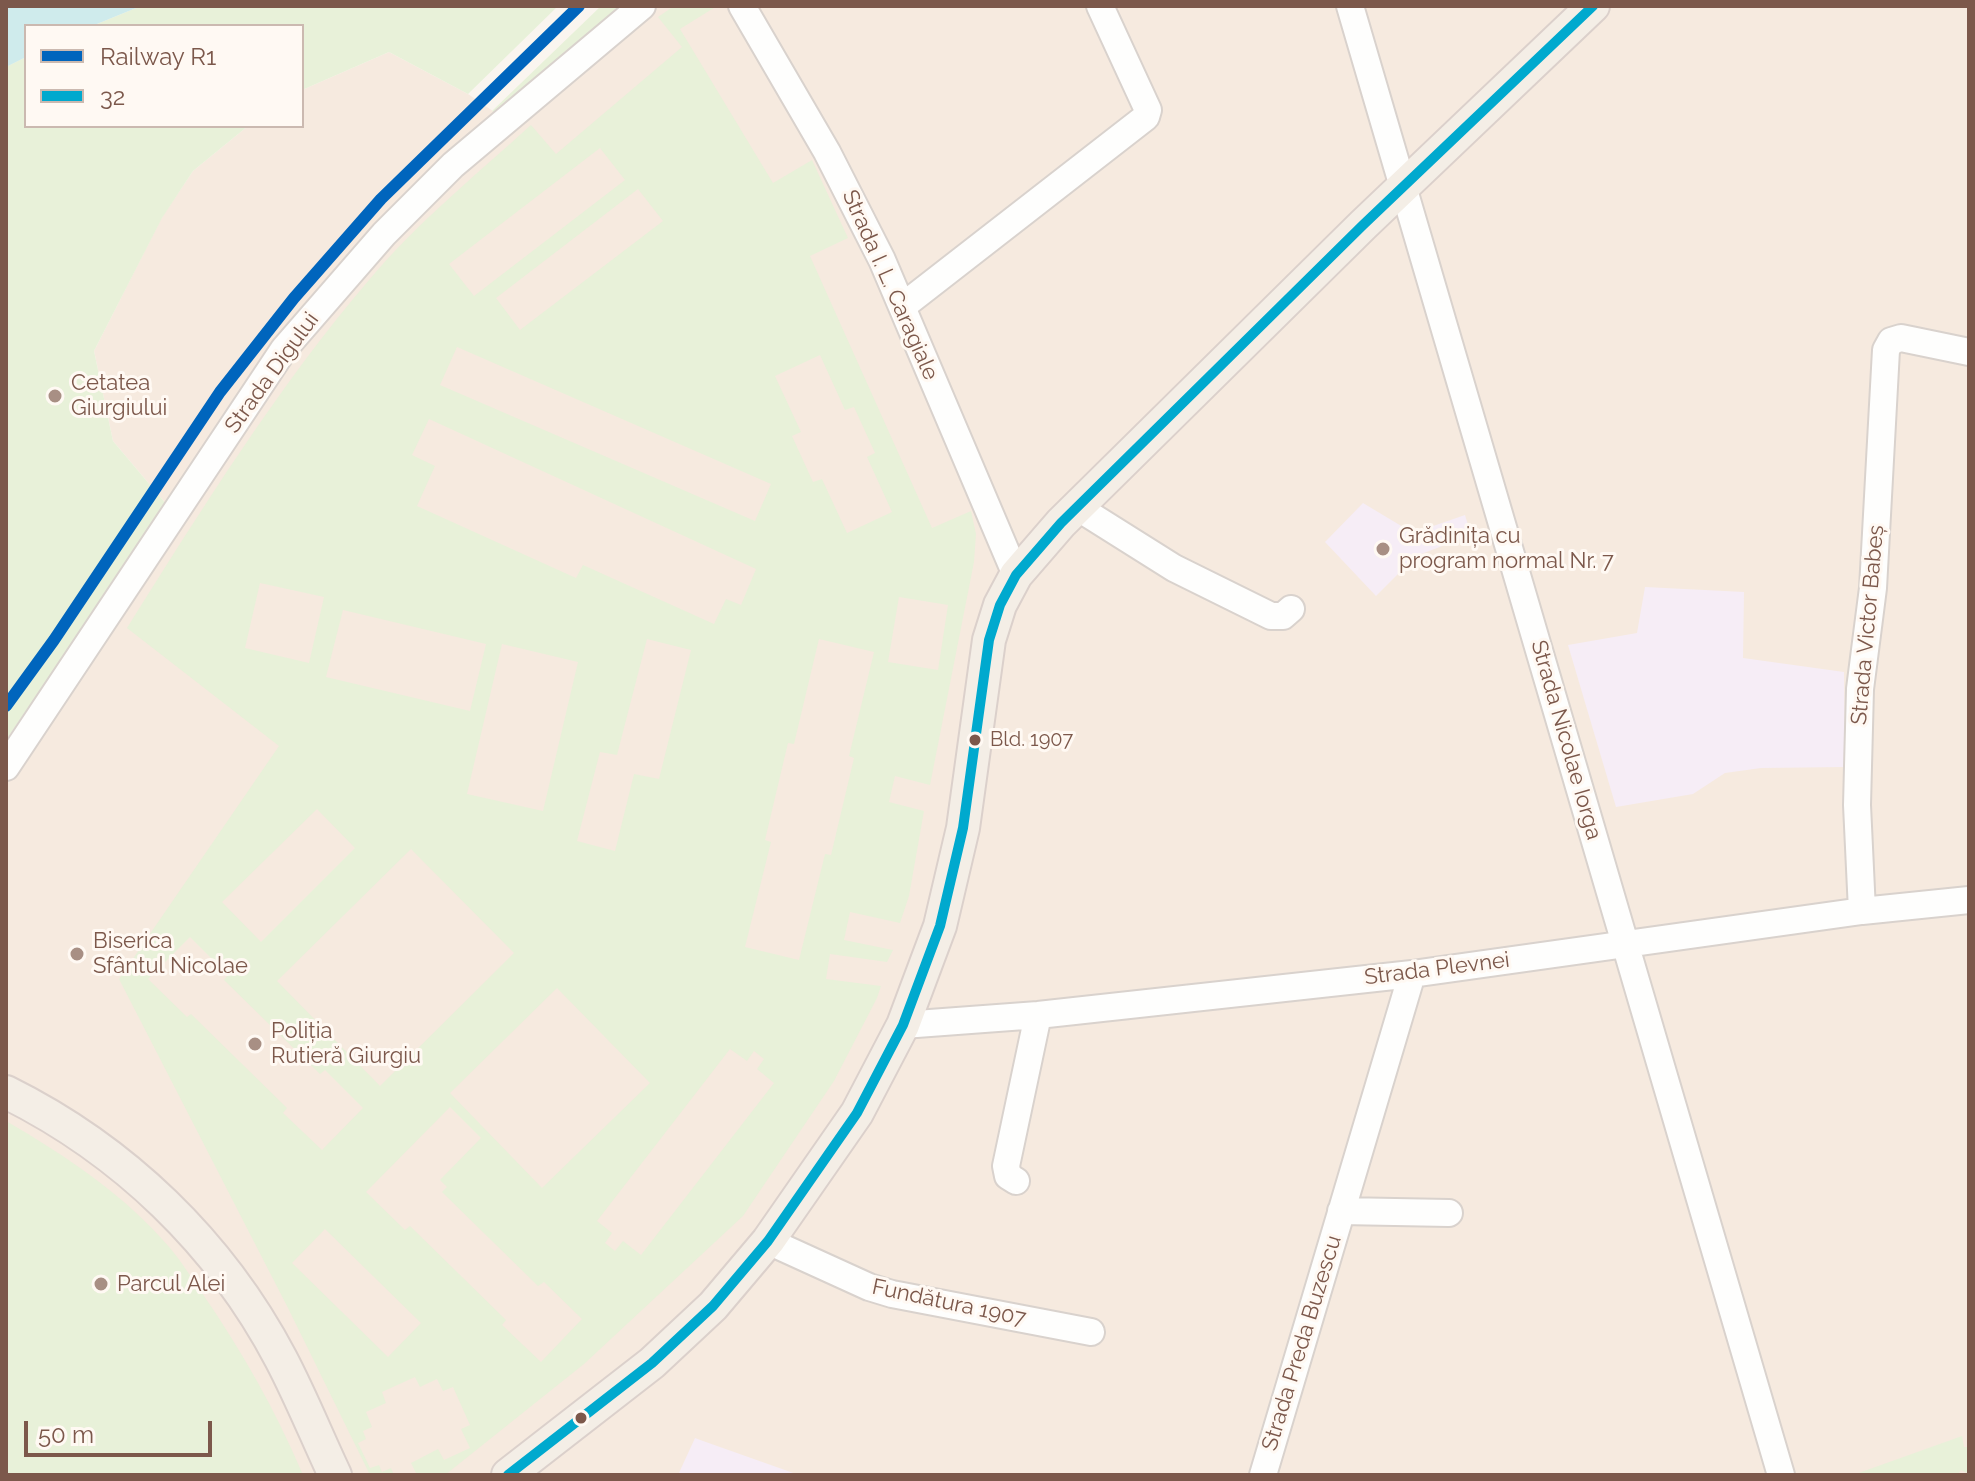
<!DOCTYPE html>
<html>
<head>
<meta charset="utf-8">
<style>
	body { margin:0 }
	#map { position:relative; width:1975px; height:1481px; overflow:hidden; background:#faf5ef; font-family:Raleway,sans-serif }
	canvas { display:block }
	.frame { position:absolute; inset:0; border:8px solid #7c584b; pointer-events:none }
	.legend { position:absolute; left:24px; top:24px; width:280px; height:104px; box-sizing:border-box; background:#fff9f3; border:2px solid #cbb9b0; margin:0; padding:10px 14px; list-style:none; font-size:24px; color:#7c584b }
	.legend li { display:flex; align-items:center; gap:16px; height:40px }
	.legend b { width:40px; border:2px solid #cbb9b0 }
	.scale { position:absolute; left:24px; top:1421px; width:188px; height:36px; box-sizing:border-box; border:4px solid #7c584b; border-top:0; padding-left:10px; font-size:24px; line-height:28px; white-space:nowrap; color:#7c584b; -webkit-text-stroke:6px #fff9f3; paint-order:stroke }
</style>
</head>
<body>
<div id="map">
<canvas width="1975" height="1481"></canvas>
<div class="frame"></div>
<ul class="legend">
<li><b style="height:10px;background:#0065bd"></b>Railway R1</li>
<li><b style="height:10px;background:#00a9ce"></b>32</li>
</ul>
<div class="scale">50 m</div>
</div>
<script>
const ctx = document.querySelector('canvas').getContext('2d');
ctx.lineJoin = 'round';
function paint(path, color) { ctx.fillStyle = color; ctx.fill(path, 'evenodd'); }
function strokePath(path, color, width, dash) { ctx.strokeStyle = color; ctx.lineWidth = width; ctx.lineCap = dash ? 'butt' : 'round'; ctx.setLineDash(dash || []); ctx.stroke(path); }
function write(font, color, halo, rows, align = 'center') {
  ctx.font = font + ' Raleway,sans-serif'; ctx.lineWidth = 6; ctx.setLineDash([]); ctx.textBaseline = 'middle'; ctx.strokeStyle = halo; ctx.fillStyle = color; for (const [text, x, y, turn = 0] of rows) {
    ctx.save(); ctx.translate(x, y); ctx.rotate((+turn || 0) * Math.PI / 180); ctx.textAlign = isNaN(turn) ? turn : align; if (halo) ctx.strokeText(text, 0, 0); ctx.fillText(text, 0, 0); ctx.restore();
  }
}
paint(new Path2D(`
	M 642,6 L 1969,6 L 1969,1475 L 6,1475 L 6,767 L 167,505 L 113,441 L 94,351 L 162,217 L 193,171 L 248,126 L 302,126 L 302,90 L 389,52 L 468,94 L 506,120 Z`), '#f6eadf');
paint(new Path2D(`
	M 1363,503 L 1413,533 L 1465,515 L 1471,535 L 1416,556 L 1376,596 L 1325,542 Z
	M 1645,587 L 1744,592 L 1743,658 L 1844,672 L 1845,767 L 1761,768 L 1725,773 L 1693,794 L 1616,807 L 1568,645 L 1637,633 Z
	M 695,1438 L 703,1441 L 799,1475 L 678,1475 Z`), '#f6edf6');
paint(new Path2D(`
	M 141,6 L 558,6 L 468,94 L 389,52 L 302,90 L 302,26 L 92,26 Z
	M 601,6 L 624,6 L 498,115 L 492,111 Z
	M 674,6 L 717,6 L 680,29 L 773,183 L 812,160 L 848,238 L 810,256 L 932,528 L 971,511 L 976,534 L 974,562 L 930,785 L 895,776 L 889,802 L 924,811 L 909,896 L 900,923 L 850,912 L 844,940 L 893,950 L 887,962 L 830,954 L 826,979 L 881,986 L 877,998 L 834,1081 L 743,1216 L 584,1364 L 445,1475 L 413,1475 L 416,1473 L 411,1463 L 438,1449 L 444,1460 L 470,1448 L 461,1429 L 470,1425 L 453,1387 L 443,1391 L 437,1379 L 420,1387 L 415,1377 L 382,1392 L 386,1403 L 366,1412 L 372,1427 L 363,1431 L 366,1439 L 358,1443 L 370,1468 L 379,1465 L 382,1472 L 391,1468 L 394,1475 L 370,1475 L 288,1308 L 119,979 L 279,746 L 127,628 C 201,510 279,385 369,280 C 417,223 476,175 531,125 L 556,154 L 682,47 L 658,17 ZM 600,148 L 625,180 L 474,296 L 449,264 ZM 638,189 L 663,221 L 520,330 L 496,298 ZM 457,347 L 771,484 L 755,521 L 440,385 ZM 820,355 L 845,410 L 854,407 L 875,453 L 867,457 L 892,512 L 847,533 L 822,479 L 813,482 L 792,436 L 801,432 L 775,376 ZM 429,419 L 756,569 L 741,605 L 726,599 L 714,624 L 583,565 L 576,578 L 417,506 L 435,466 L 412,455 ZM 260,583 L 324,597 L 309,663 L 245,648 ZM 899,597 L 948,605 L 938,670 L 888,662 ZM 343,610 L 486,644 L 470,711 L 326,677 ZM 647,639 L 691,650 L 659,779 L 634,774 L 615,851 L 577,841 L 600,752 L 617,755 ZM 819,639 L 874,652 L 849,756 L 854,758 L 831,855 L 825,854 L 799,960 L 745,947 L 771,842 L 765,840 L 788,743 L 794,744 ZM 502,644 L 578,662 L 543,811 L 467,794 ZM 317,809 L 355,848 L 261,942 L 222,902 ZM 411,849 L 514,953 L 380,1086 L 277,981 ZM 190,937 L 228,975 L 224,980 L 320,1074 L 325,1070 L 363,1108 L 322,1150 L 283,1113 L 287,1108 L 191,1014 L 187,1017 L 148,979 ZM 557,988 L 650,1083 L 542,1188 L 450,1093 ZM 730,1049 L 747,1061 L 754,1051 L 764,1059 L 757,1069 L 774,1083 L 641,1255 L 623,1241 L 615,1251 L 605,1243 L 612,1233 L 597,1221 ZM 450,1107 L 481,1138 L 440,1180 L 447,1187 L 442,1192 L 538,1286 L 544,1282 L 582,1319 L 541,1362 L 502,1325 L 506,1320 L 410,1226 L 405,1230 L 366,1192 ZM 325,1229 L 421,1323 L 388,1357 L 292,1263 Z
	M 26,57 L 26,126 L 248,126 L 193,171 L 162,218 L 94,351 L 113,441 L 167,505 L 6,740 L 6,67 Z
	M 6,1121 C 65,1155 126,1196 170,1248 C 182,1262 192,1279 202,1293 C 242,1351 276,1411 303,1475 L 6,1475 Z
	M 1962,1436 L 1964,1447 L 1969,1447 L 1969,1474 L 1961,1470 L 1957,1475 L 1853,1475 Z`), '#e8f1d9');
paint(new Path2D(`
	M 6,6 L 141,6 L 92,26 L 26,26 L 26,57 L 6,67 Z`), '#cfebec');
const minor = new Path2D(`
	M 742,6 L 827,152 L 882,260 L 1016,575
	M 1350,6 L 1781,1475
	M 903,306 L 1146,117 L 1148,110 L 1100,6
	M 1077,507 L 1174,568 L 1271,616 L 1283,616 L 1291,609
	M 6,767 L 284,349 L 384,234 L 453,165 L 642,6
	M 1862,911 L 1857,805 L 1860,689 L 1873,588 L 1886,350 L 1891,341 L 1901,338 L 1969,352
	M 903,1025 L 1038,1015 L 1412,974 L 1862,911 L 1969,900
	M 1016,1181 L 1008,1176 L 1006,1166 L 1038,1015
	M 1341,1211 L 1449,1213
	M 768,1241 L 869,1287 L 892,1294 L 1091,1332
	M 1263,1475 L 1412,974`);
const major = new Path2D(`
	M 6,1092 C 123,1150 220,1243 281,1359 C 301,1397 317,1437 335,1475
	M 508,1475 L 652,1363 L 713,1306 L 768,1241 L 857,1113 L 903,1025 L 940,926 L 963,828 L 989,640 L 1000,605 L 1016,575 L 1061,523 L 1363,225 L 1593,6`);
strokePath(minor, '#d9d2cd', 30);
strokePath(major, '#dbd0cb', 36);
strokePath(minor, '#fefefd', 26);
strokePath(major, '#f4eee6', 32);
strokePath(new Path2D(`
	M 508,1475 L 652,1363 L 713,1306 L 768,1241 L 857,1113 L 903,1025 L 940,926 L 963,828 L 989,640 L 1000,605 L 1016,575 L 1061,523 L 1363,225 L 1593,6`), '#00a9ce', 10);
strokePath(new Path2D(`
	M 6,706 L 54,640 L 220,392 L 294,298 L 381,199 L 579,6`), '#0065bd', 12);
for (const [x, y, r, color] of [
	[55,396,8,"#a88f84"],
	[1383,549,8,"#a88f84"],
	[975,740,7,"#7c584b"],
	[77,954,8,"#a88f84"],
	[255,1044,8,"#a88f84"],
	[101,1284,8,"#a88f84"],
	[581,1418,7,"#7c584b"]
]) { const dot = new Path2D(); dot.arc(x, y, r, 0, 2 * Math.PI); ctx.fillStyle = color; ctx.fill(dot); strokePath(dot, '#fff9f3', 3); }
write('20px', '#7c584b', '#fff9f3', [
	["Bld. 1907",990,740]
], 'left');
write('22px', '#7c584b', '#fff9f3', [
	["Strada I. L. Caragiale",890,285,66],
	["Strada Digului",272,373,-54],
	["Strada Victor Babeș",1868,625,-85],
	["Strada Nicolae Iorga",1566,740,74],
	["Strada Plevnei",1437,969,-7],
	["Fundătura 1907",949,1303,12],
	["Strada Preda Buzescu",1302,1343,-73]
]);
write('22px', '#7c584b', '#fff9f3', [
	["Cetatea",71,383],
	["Giurgiului",71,408],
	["Grădinița cu",1399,536],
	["program normal Nr. 7",1399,561],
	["Biserica",93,941],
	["Sfântul Nicolae",93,966],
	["Poliția",271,1031],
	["Rutieră Giurgiu",271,1056],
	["Parcul Alei",117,1284]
], 'left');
</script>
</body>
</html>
